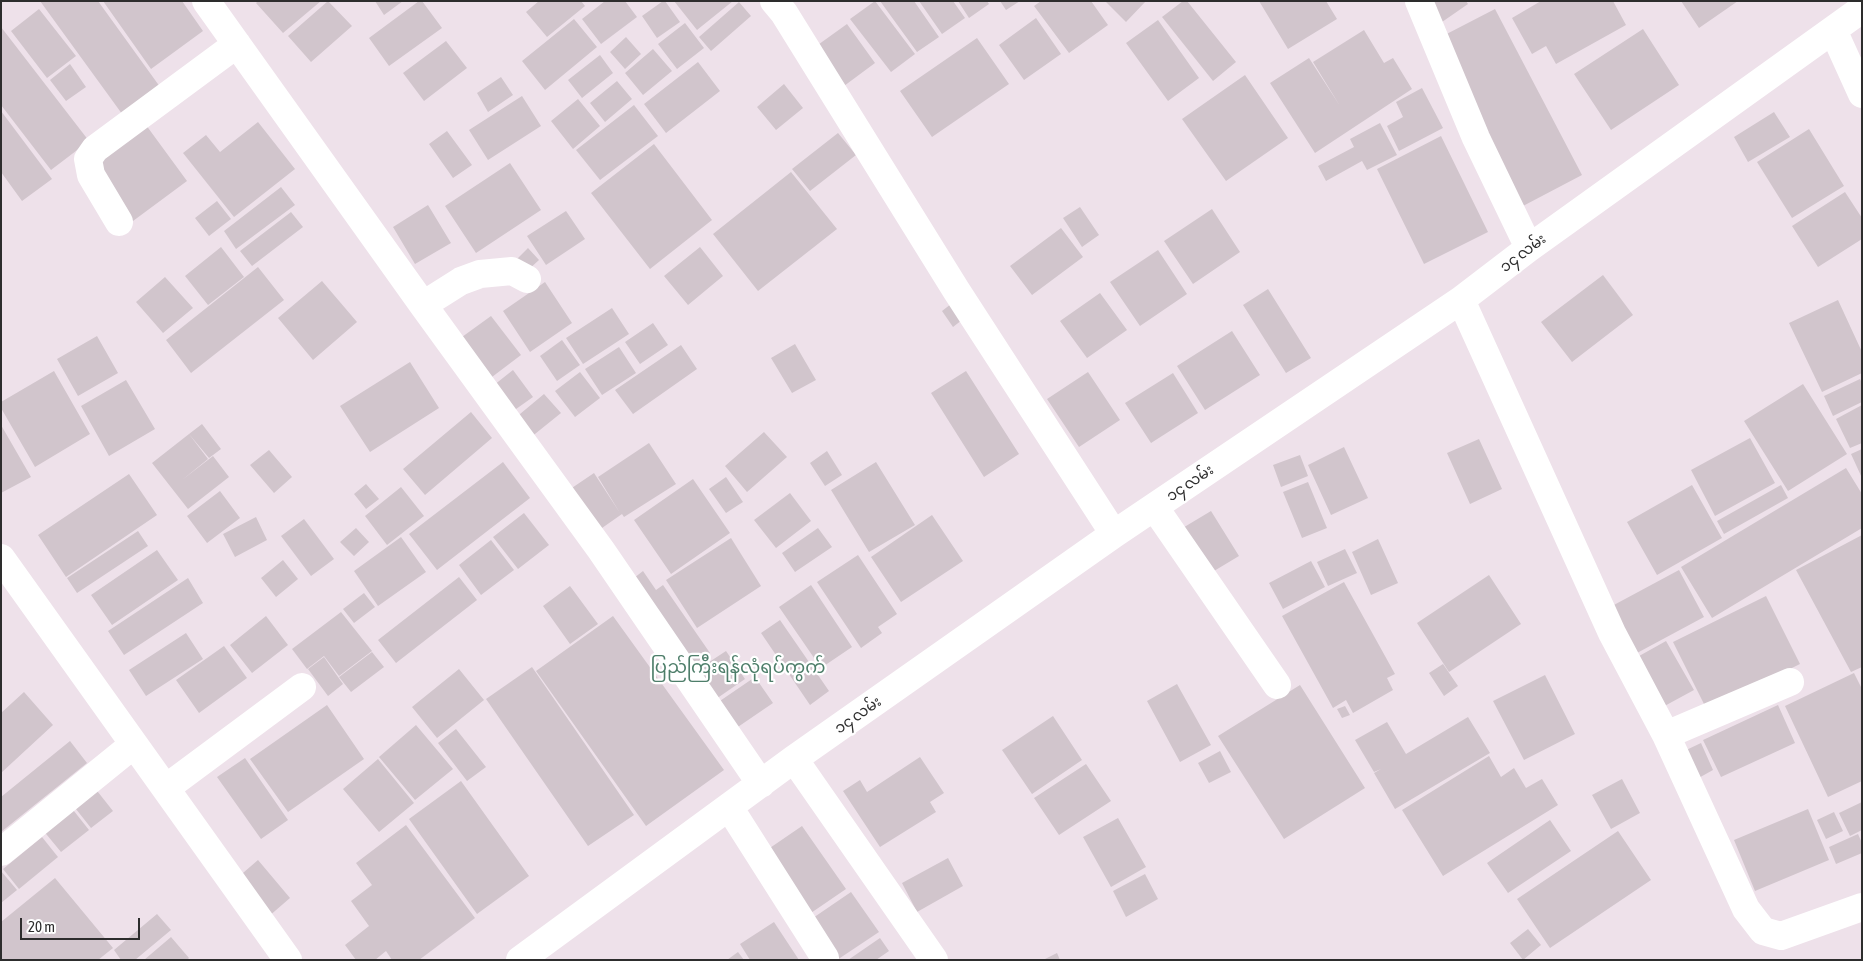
<!DOCTYPE html>
<html>
<head>
<meta charset="utf-8">
<style>
	body { margin:0 }
	#map { position:relative; width:1863px; height:961px; overflow:hidden; background:#eee1ea; font-family:"Asap Condensed",sans-serif }
	canvas { display:block }
	.frame { position:absolute; inset:0; border:2px solid #2d2d2d; pointer-events:none }
	.scale { position:absolute; left:20px; top:918px; width:120px; height:22px; box-sizing:border-box; border:2px solid #2d2d2d; border-top:0; padding-left:6px; font-size:15px; line-height:18px; white-space:nowrap; color:#2d2d2d; -webkit-text-stroke:4px #fff; paint-order:stroke }
</style>
</head>
<body>
<div id="map">
<canvas width="1863" height="961"></canvas>
<div class="frame"></div>
<div class="scale">20 m</div>
</div>
<script>
const ctx = document.querySelector('canvas').getContext('2d');
ctx.lineJoin = 'round';
function paint(path, color) { ctx.fillStyle = color; ctx.fill(path, 'evenodd'); }
function strokePath(path, color, width, dash) { ctx.strokeStyle = color; ctx.lineWidth = width; ctx.lineCap = dash ? 'butt' : 'round'; ctx.setLineDash(dash || []); ctx.stroke(path); }
function write(font, color, halo, rows, align = 'center') {
  ctx.font = font + ' "Asap Condensed","Noto Sans Myanmar",sans-serif'; ctx.lineWidth = 4.5; ctx.setLineDash([]); ctx.textBaseline = 'middle'; ctx.strokeStyle = halo; ctx.fillStyle = color; for (const [text, x, y, turn = 0] of rows) {
    ctx.save(); ctx.translate(x, y); ctx.rotate((+turn || 0) * Math.PI / 180); ctx.textAlign = isNaN(turn) ? turn : align; if (halo) ctx.strokeText(text, 0, 0); ctx.fillText(text, 0, 0); ctx.restore();
  }
}
paint(new Path2D(`
	M 40,1 L 98,1 L 163,91 L 125,118 Z
	M 103,1 L 182,1 L 203,31 L 151,69 Z
	M 258,1 L 321,1 L 283,33 L 256,3 Z
	M 328,1 L 352,26 L 311,62 L 288,36 Z
	M 375,1 L 403,1 L 384,15 Z
	M 419,1 L 422,1 L 442,28 L 389,66 L 369,38 Z
	M 539,1 L 581,1 L 585,6 L 547,37 L 526,12 Z
	M 605,1 L 625,1 L 637,17 L 601,44 L 582,19 Z
	M 663,1 L 665,1 L 680,22 L 657,38 L 642,16 Z
	M 674,1 L 733,1 L 697,30 Z
	M 875,1 L 915,54 L 891,72 L 850,19 Z
	M 880,1 L 914,1 L 939,37 L 917,52 Z
	M 919,1 L 953,1 L 965,18 L 942,34 Z
	M 958,1 L 987,1 L 989,4 L 969,18 Z
	M 1000,1 L 1020,1 L 1006,10 Z
	M 1041,1 L 1091,1 L 1108,25 L 1069,53 L 1034,6 Z
	M 1105,1 L 1146,1 L 1126,22 Z
	M 1183,1 L 1187,1 L 1236,62 L 1213,81 L 1162,17 Z
	M 1259,1 L 1326,1 L 1337,19 L 1288,49 Z
	M 1434,1 L 1466,1 L 1468,4 L 1442,22 L 1430,4 Z
	M 1541,1 L 1613,1 L 1626,25 L 1556,64 L 1546,46 L 1532,54 L 1512,18 Z
	M 1681,1 L 1738,1 L 1699,28 Z
	M 739,2 L 751,16 L 711,51 L 699,37 Z
	M 39,9 L 76,56 L 47,78 L 11,31 Z
	M 1495,9 L 1582,175 L 1523,206 L 1435,40 Z
	M 1036,18 L 1061,54 L 1024,80 L 999,45 Z
	M 574,19 L 597,47 L 545,90 L 522,61 Z
	M 1158,20 L 1199,78 L 1168,101 L 1126,43 Z
	M 685,23 L 704,48 L 677,69 L 658,44 Z
	M 847,24 L 875,63 L 844,86 L 815,47 Z
	M 1,27 L 89,141 L 51,170 L 1,105 Z
	M 1643,29 L 1679,85 L 1611,130 L 1574,74 Z
	M 1364,30 L 1384,63 L 1393,58 L 1412,89 L 1315,153 L 1270,83 L 1309,58 L 1340,106 L 1313,62 Z
	M 626,37 L 641,54 L 625,69 L 610,52 Z
	M 977,38 L 1009,84 L 932,137 L 900,91 Z
	M 446,41 L 467,68 L 424,101 L 403,73 Z
	M 653,49 L 672,71 L 643,95 L 625,73 Z
	M 600,55 L 613,73 L 582,98 L 568,80 Z
	M 698,62 L 720,91 L 666,133 L 644,104 Z
	M 70,64 L 86,87 L 66,101 L 50,80 Z
	M 1245,75 L 1288,138 L 1226,181 L 1182,119 Z
	M 501,77 L 513,95 L 488,112 L 477,93 Z
	M 617,81 L 632,99 L 605,122 L 590,103 Z
	M 784,84 L 803,108 L 776,130 L 757,107 Z
	M 1422,88 L 1443,128 L 1399,151 L 1387,126 L 1403,117 L 1396,102 Z
	M 522,96 L 541,126 L 488,160 L 469,130 Z
	M 578,99 L 600,126 L 573,149 L 551,121 Z
	M 634,105 L 658,136 L 600,180 L 576,150 Z
	M 1,111 L 52,179 L 22,201 L 1,172 Z
	M 1774,112 L 1790,137 L 1748,162 L 1734,137 Z
	M 258,122 L 295,169 L 234,217 L 183,153 L 206,135 L 220,152 Z
	M 1380,123 L 1397,155 L 1367,170 L 1362,161 L 1326,181 L 1318,166 L 1354,147 L 1350,139 Z
	M 146,125 L 187,181 L 133,221 L 92,165 Z
	M 1809,129 L 1844,186 L 1792,218 L 1757,162 Z
	M 447,131 L 472,165 L 453,178 L 429,144 Z
	M 838,133 L 856,155 L 810,191 L 792,169 Z
	M 1441,136 L 1488,232 L 1424,264 L 1377,169 Z
	M 654,144 L 712,220 L 650,269 L 591,193 Z
	M 510,163 L 541,210 L 476,253 L 445,206 Z
	M 791,172 L 837,229 L 758,291 L 713,234 Z
	M 281,187 L 295,205 L 236,249 L 224,231 Z
	M 1845,192 L 1862,218 L 1862,239 L 1818,267 L 1792,226 Z
	M 217,201 L 231,219 L 209,236 L 195,218 Z
	M 428,205 L 451,243 L 415,264 L 393,227 Z
	M 1080,207 L 1099,235 L 1082,247 L 1063,218 Z
	M 1212,209 L 1240,252 L 1193,284 L 1164,241 Z
	M 566,211 L 585,239 L 546,265 L 527,236 Z
	M 291,212 L 303,227 L 252,266 L 240,251 Z
	M 1061,228 L 1083,257 L 1032,295 L 1010,266 Z
	M 221,247 L 244,277 L 208,305 L 185,276 Z
	M 700,247 L 723,276 L 688,305 L 664,276 Z
	M 528,248 L 539,260 L 527,271 L 517,259 Z
	M 1158,250 L 1187,294 L 1140,326 L 1110,282 Z
	M 258,267 L 284,300 L 191,373 L 166,340 Z
	M 1603,275 L 1633,315 L 1572,362 L 1541,322 Z
	M 165,277 L 193,308 L 163,333 L 136,302 Z
	M 322,281 L 357,322 L 313,360 L 278,318 Z
	M 545,282 L 572,323 L 530,352 L 503,311 Z
	M 1268,289 L 1311,358 L 1286,373 L 1243,305 Z
	M 1100,293 L 1127,330 L 1087,358 L 1060,321 Z
	M 1838,300 L 1862,352 L 1862,373 L 1822,392 L 1789,323 Z
	M 951,304 L 962,320 L 953,327 L 942,311 Z
	M 612,308 L 629,334 L 583,364 L 566,338 Z
	M 491,316 L 521,355 L 492,377 L 462,337 Z
	M 653,323 L 668,345 L 640,364 L 625,342 Z
	M 1232,331 L 1260,375 L 1205,410 L 1177,366 Z
	M 97,336 L 118,373 L 78,396 L 57,359 Z
	M 562,340 L 580,365 L 557,381 L 540,356 Z
	M 795,344 L 816,380 L 792,393 L 771,358 Z
	M 681,345 L 697,369 L 633,414 L 615,390 Z
	M 619,347 L 636,373 L 602,395 L 585,369 Z
	M 410,362 L 439,408 L 370,452 L 340,406 Z
	M 513,370 L 533,397 L 509,414 L 489,389 Z
	M 54,371 L 90,434 L 35,467 L 1,408 L 1,402 Z
	M 966,371 L 1019,454 L 984,477 L 931,393 Z
	M 580,372 L 600,398 L 575,417 L 555,391 Z
	M 1088,372 L 1120,420 L 1079,447 L 1047,399 Z
	M 1173,373 L 1198,413 L 1151,443 L 1125,403 Z
	M 1860,379 L 1862,383 L 1862,402 L 1833,416 L 1824,396 Z
	M 126,380 L 155,429 L 109,456 L 81,406 Z
	M 1803,384 L 1847,454 L 1788,491 L 1744,421 Z
	M 544,394 L 561,413 L 530,438 L 514,419 Z
	M 1862,405 L 1862,443 L 1850,448 L 1836,419 Z
	M 471,412 L 492,438 L 425,495 L 403,469 Z
	M 202,424 L 221,449 L 209,458 L 189,434 Z
	M 1,425 L 31,477 L 1,493 Z
	M 764,432 L 787,457 L 747,492 L 725,466 Z
	M 189,434 L 208,459 L 182,480 L 213,456 L 229,477 L 188,509 L 152,463 Z
	M 1750,438 L 1775,483 L 1715,516 L 1691,470 Z
	M 1479,439 L 1502,489 L 1470,504 L 1447,453 Z
	M 649,443 L 676,484 L 624,517 L 622,514 L 592,535 L 563,494 L 594,473 L 620,513 L 598,477 Z
	M 1344,447 L 1368,498 L 1331,515 L 1308,465 Z
	M 1862,449 L 1862,478 L 1851,454 Z
	M 269,450 L 292,477 L 274,493 L 250,465 Z
	M 827,451 L 842,475 L 825,486 L 810,463 Z
	M 1300,455 L 1308,476 L 1281,487 L 1273,465 Z
	M 503,462 L 530,498 L 437,570 L 409,534 Z
	M 876,462 L 915,525 L 869,552 L 831,490 Z
	M 1846,468 L 1862,494 L 1862,528 L 1712,618 L 1681,567 Z
	M 129,474 L 157,515 L 66,577 L 38,535 Z
	M 726,477 L 743,502 L 726,513 L 709,489 Z
	M 693,479 L 730,533 L 671,574 L 634,520 Z
	M 1308,482 L 1327,528 L 1302,538 L 1283,492 Z
	M 366,484 L 379,499 L 366,509 L 354,494 Z
	M 1692,485 L 1722,538 L 1657,575 L 1627,522 Z
	M 1781,485 L 1788,498 L 1724,534 L 1717,521 Z
	M 401,487 L 424,516 L 387,545 L 365,516 Z
	M 220,491 L 240,518 L 207,543 L 187,516 Z
	M 790,493 L 811,521 L 776,548 L 754,520 Z
	M 1211,511 L 1239,556 L 1209,574 L 1181,529 Z
	M 524,513 L 549,545 L 518,569 L 493,537 Z
	M 932,515 L 963,561 L 901,602 L 871,557 Z
	M 256,517 L 267,540 L 235,557 L 223,534 Z
	M 304,519 L 334,559 L 311,576 L 281,536 Z
	M 356,528 L 369,542 L 354,556 L 340,542 Z
	M 818,528 L 832,547 L 795,572 L 782,553 Z
	M 138,531 L 148,546 L 77,593 L 67,578 Z
	M 1862,535 L 1862,667 L 1851,672 L 1796,570 Z
	M 401,537 L 426,572 L 378,606 L 354,571 Z
	M 731,538 L 761,586 L 697,628 L 666,580 Z
	M 1378,539 L 1398,583 L 1371,595 L 1352,552 Z
	M 491,540 L 514,570 L 481,595 L 459,565 Z
	M 1345,549 L 1357,573 L 1328,586 L 1317,562 Z
	M 157,550 L 178,580 L 112,625 L 91,595 Z
	M 858,555 L 897,614 L 878,627 L 882,633 L 861,648 L 817,582 Z
	M 283,560 L 298,579 L 276,597 L 261,578 Z
	M 1311,561 L 1325,587 L 1283,609 L 1269,583 Z
	M 1679,570 L 1704,617 L 1637,653 L 1612,606 Z
	M 643,571 L 656,590 L 663,585 L 710,653 L 694,664 L 634,578 Z
	M 1489,575 L 1521,624 L 1449,672 L 1417,623 Z
	M 459,577 L 477,600 L 396,663 L 378,640 Z
	M 188,578 L 203,603 L 124,655 L 108,631 Z
	M 1344,582 L 1395,674 L 1387,678 L 1393,690 L 1353,713 L 1346,700 L 1333,708 L 1282,616 Z
	M 811,585 L 852,647 L 821,668 L 779,607 Z
	M 570,586 L 598,624 L 570,644 L 543,606 Z
	M 364,593 L 375,607 L 354,623 L 343,609 Z
	M 1766,596 L 1800,664 L 1707,710 L 1673,642 Z
	M 341,612 L 372,651 L 339,676 L 324,656 L 307,669 L 292,649 Z
	M 266,616 L 288,645 L 252,673 L 230,645 Z
	M 613,616 L 724,770 L 646,826 L 536,671 Z
	M 780,620 L 829,691 L 810,705 L 761,633 Z
	M 186,633 L 203,659 L 146,696 L 129,670 Z
	M 1666,641 L 1694,690 L 1659,709 L 1632,660 Z
	M 224,646 L 247,678 L 199,713 L 176,680 Z
	M 726,651 L 745,679 L 716,699 L 697,670 Z
	M 372,652 L 384,667 L 351,692 L 339,677 Z
	M 324,657 L 343,684 L 328,696 L 308,669 Z
	M 1443,664 L 1458,686 L 1444,696 L 1429,673 Z
	M 532,667 L 634,815 L 588,846 L 486,699 Z
	M 459,669 L 484,700 L 437,738 L 412,707 Z
	M 1854,673 L 1862,689 L 1862,781 L 1828,797 L 1785,706 Z
	M 1545,675 L 1575,734 L 1524,760 L 1493,701 Z
	M 755,677 L 773,703 L 732,731 L 714,705 Z
	M 1177,684 L 1211,745 L 1180,762 L 1147,701 Z
	M 1300,685 L 1365,788 L 1284,839 L 1218,736 Z
	M 24,692 L 53,725 L 1,773 L 1,713 Z
	M 327,705 L 364,759 L 288,812 L 250,759 Z
	M 1778,705 L 1795,743 L 1721,777 L 1703,740 Z
	M 1345,706 L 1350,715 L 1342,718 L 1337,709 Z
	M 1053,716 L 1082,760 L 1032,794 L 1002,750 Z
	M 1468,717 L 1490,753 L 1395,809 L 1374,773 L 1381,769 L 1374,772 L 1355,740 L 1387,722 L 1406,754 Z
	M 416,725 L 453,769 L 415,800 L 379,757 Z
	M 456,729 L 486,767 L 467,781 L 438,743 Z
	M 70,741 L 87,763 L 1,832 L 1,797 Z
	M 1701,743 L 1713,770 L 1695,780 L 1682,752 Z
	M 1220,751 L 1231,772 L 1209,783 L 1198,763 Z
	M 1489,756 L 1501,777 L 1514,768 L 1526,788 L 1542,779 L 1558,805 L 1443,876 L 1402,810 Z
	M 920,757 L 944,793 L 930,802 L 936,812 L 880,847 L 843,791 L 860,780 L 867,792 Z
	M 245,758 L 288,820 L 261,839 L 217,777 Z
	M 378,759 L 414,803 L 379,832 L 343,789 Z
	M 1086,764 L 1111,801 L 1059,835 L 1034,798 Z
	M 1622,779 L 1640,813 L 1611,829 L 1592,795 Z
	M 461,781 L 529,876 L 477,914 L 409,819 Z
	M 94,787 L 113,811 L 91,828 L 72,804 Z
	M 1862,802 L 1862,830 L 1850,836 L 1839,813 Z
	M 70,806 L 89,830 L 61,852 L 42,829 Z
	M 1808,809 L 1829,860 L 1755,891 L 1734,840 Z
	M 1834,812 L 1843,831 L 1826,839 L 1817,820 Z
	M 1118,818 L 1146,867 L 1111,887 L 1083,837 Z
	M 1550,820 L 1571,851 L 1508,893 L 1487,863 Z
	M 406,825 L 475,918 L 419,960 L 392,960 L 386,951 L 375,960 L 356,960 L 345,945 L 369,926 L 351,901 L 372,885 L 356,863 Z
	M 802,826 L 846,889 L 808,915 L 764,852 Z
	M 1618,831 L 1651,880 L 1550,948 L 1517,899 Z
	M 1858,834 L 1862,843 L 1862,853 L 1836,864 L 1829,847 Z
	M 42,837 L 58,857 L 19,889 L 3,869 Z
	M 948,858 L 963,886 L 917,912 L 902,883 Z
	M 258,860 L 290,898 L 268,917 L 236,879 Z
	M 1,871 L 17,890 L 1,903 Z
	M 1145,874 L 1158,899 L 1126,917 L 1113,891 Z
	M 55,878 L 113,948 L 98,960 L 1,960 L 1,922 Z
	M 851,892 L 879,932 L 837,960 L 810,920 Z
	M 157,914 L 171,930 L 135,960 L 121,960 L 114,950 Z
	M 774,922 L 799,960 L 750,960 L 740,944 Z
	M 1528,929 L 1541,945 L 1523,960 L 1510,943 Z
	M 171,937 L 189,958 L 187,960 L 144,960 Z
	M 880,938 L 889,951 L 876,960 L 848,960 Z
	M 738,952 L 744,960 L 727,960 Z
	M 1057,953 L 1060,960 L 1043,960 Z`), '#d1c5cc');
strokePath(new Path2D(`
	M 206,1 L 423,305 L 601,550 L 761,784
	M 774,1 L 784,13 L 956,290 L 1114,534
	M 1419,1 L 1476,138 L 1529,248
	M 1833,30 L 1862,94
	M 119,222 L 91,175 L 88,159 L 95,149 L 237,44
	M 1461,300 L 1612,633 L 1666,735 L 1746,909 L 1763,931 L 1781,936 L 1862,907
	M 423,305 L 461,281 L 480,274 L 512,271 L 527,279
	M 1155,508 L 1277,685
	M 1,558 L 288,960
	M 1666,735 L 1790,682
	M 794,759 L 934,960
	M 166,788 L 302,687
	M 729,807 L 825,958
	M 1,852 L 133,745
	M 520,960 L 794,759 L 1114,534 L 1461,300 L 1529,248 L 1862,9`), '#fff', 28);
write('15px', '#2d2d2d', '#fff', [
	["၁၄ လမ်း",1523,253,-37],
	["၁၄ လမ်း",1190,483,-34],
	["၁၄ လမ်း",858,715,-35]
]);
write('18px', '#4e7e6a', '#fff', [
	["ပြည်ကြီးရန်လုံရပ်ကွက်",738,667]
]);
</script>
</body>
</html>
